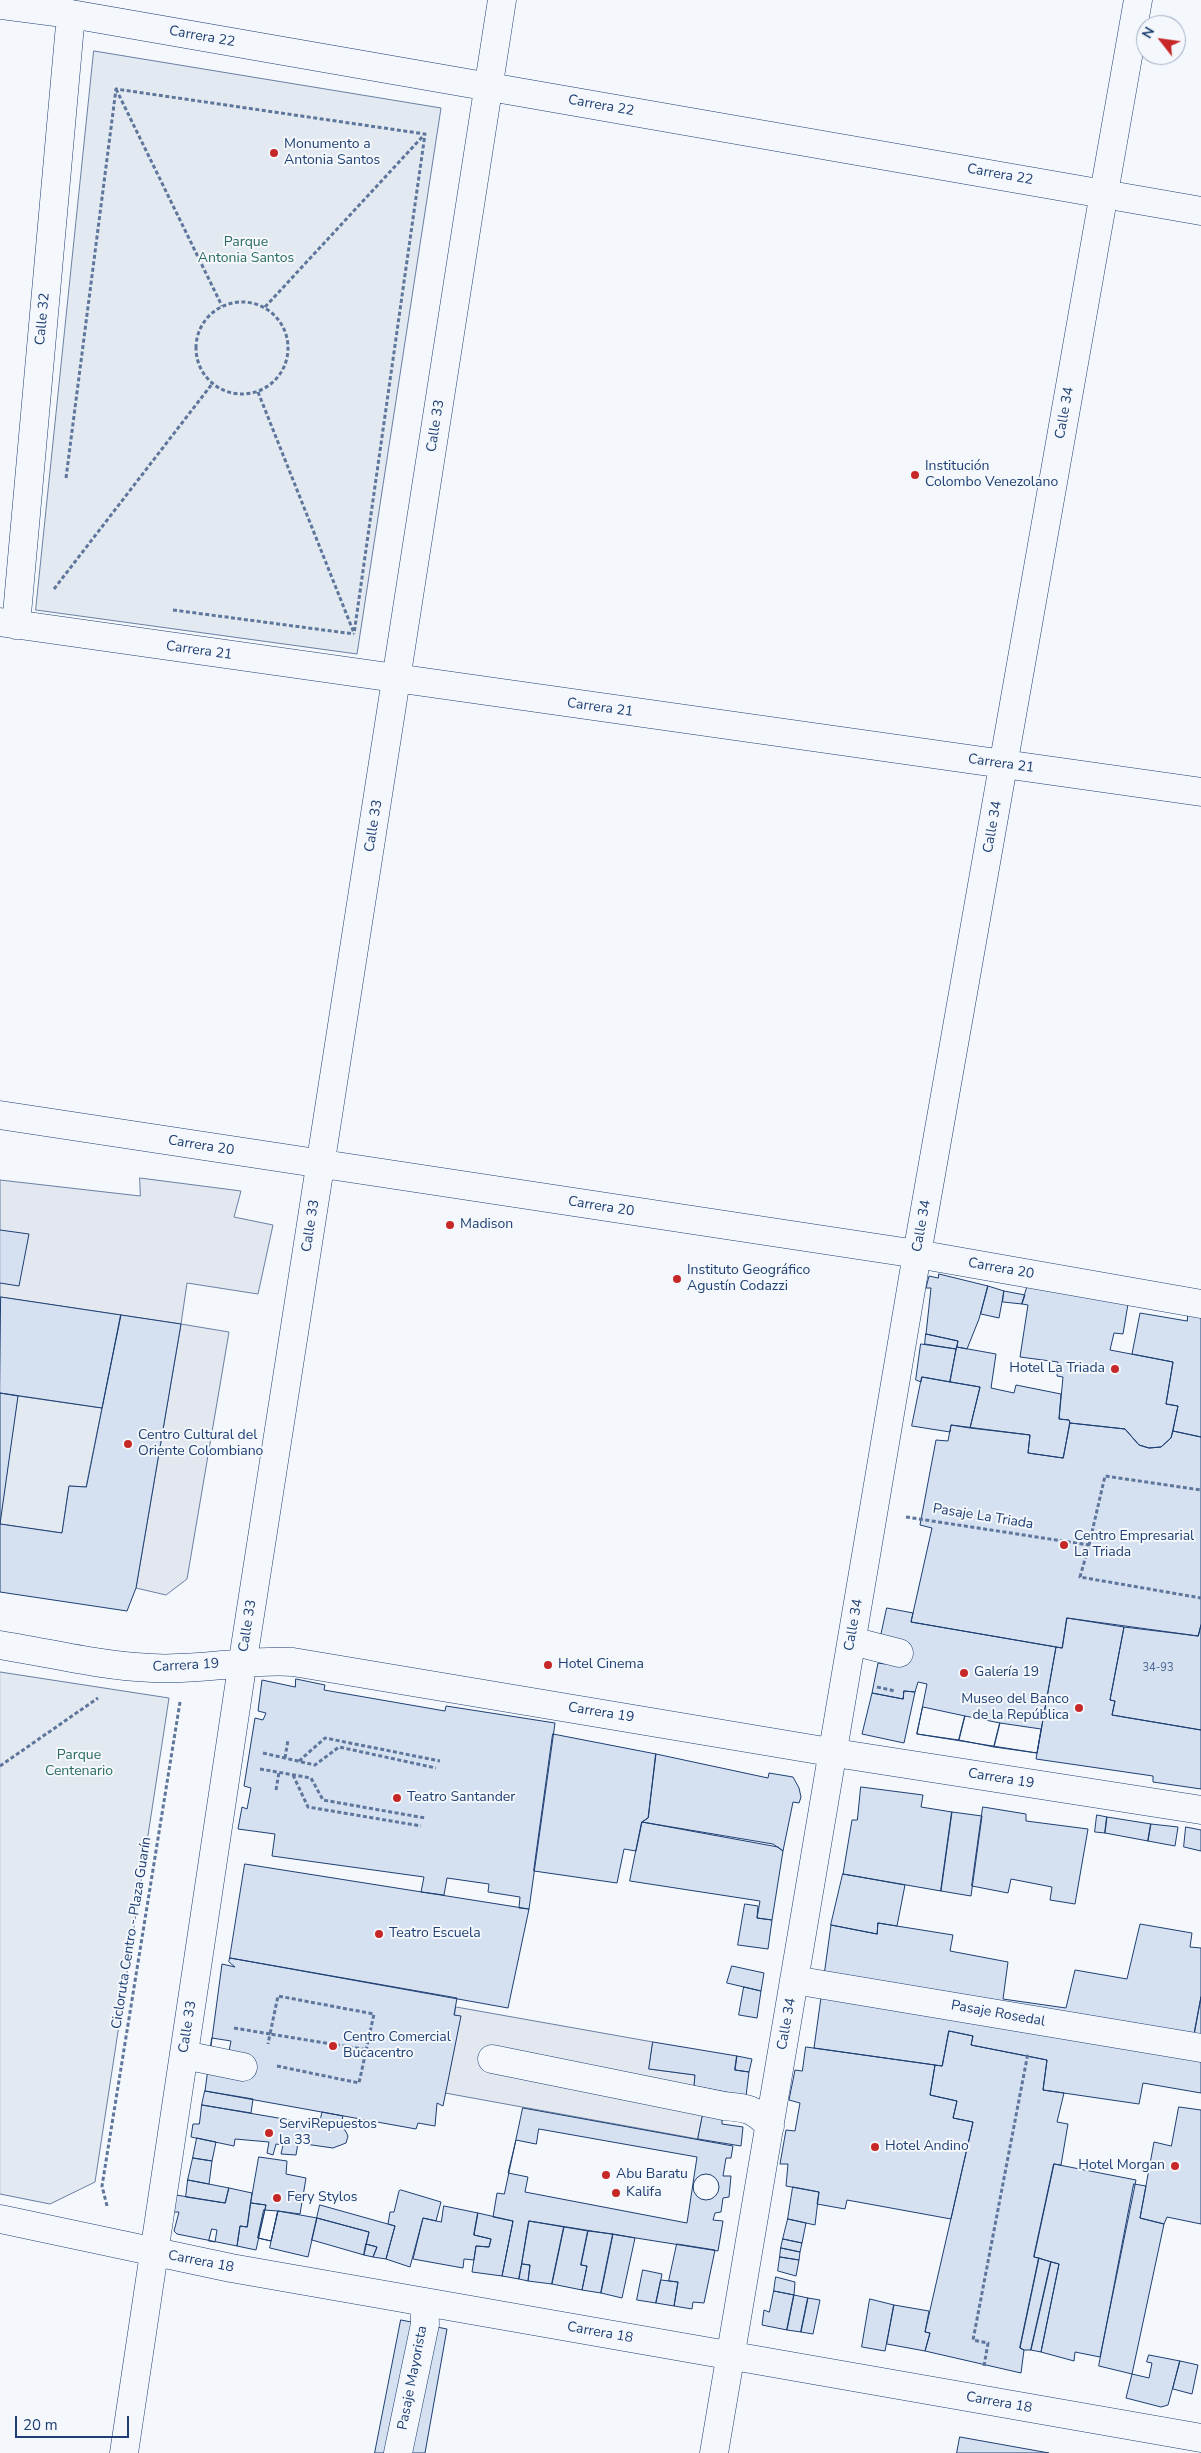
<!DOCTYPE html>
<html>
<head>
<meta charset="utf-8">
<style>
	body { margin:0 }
	#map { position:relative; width:1201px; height:2453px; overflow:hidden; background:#f4f7fb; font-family:"Nunito Sans",sans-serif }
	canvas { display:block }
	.north { position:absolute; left:1136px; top:15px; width:50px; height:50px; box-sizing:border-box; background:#f4f7fb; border:1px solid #9eadc5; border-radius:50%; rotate:300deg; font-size:14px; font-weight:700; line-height:20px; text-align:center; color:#1d3f73 }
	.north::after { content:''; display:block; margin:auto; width:18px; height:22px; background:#c62828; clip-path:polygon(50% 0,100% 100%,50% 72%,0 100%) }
	.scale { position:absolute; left:15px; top:2416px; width:114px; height:22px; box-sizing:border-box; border:2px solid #1d3f73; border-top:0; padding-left:6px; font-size:15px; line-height:18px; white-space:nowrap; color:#1d3f73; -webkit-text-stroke:4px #f4f7fb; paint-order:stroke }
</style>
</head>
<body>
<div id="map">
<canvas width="1201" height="2453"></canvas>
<div class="north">N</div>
<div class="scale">20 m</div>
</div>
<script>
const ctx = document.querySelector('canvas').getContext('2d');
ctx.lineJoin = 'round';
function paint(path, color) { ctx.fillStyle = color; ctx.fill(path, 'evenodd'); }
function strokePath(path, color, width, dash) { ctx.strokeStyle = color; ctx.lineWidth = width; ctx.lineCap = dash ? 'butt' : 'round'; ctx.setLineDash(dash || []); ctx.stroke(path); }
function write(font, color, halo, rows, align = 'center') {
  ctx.font = font + ' "Nunito Sans",sans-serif'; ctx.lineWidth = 4; ctx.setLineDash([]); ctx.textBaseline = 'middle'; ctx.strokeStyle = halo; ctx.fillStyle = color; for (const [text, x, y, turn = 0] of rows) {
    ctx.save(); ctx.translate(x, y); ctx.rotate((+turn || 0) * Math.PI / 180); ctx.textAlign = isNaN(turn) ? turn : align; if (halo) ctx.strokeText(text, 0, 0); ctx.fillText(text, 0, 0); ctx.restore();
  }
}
const green = new Path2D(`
	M 94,51 L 441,108 L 357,654 L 36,610 Z
	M 18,1396 L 102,1408 L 86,1487 L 69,1486 L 62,1533 L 0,1524 Z
	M 0,1672 L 169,1698 L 95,2182 L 50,2204 L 0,2194 Z`);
paint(green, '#e3e9f0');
strokePath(green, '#687fa3', 1);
const parking = new Path2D(`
	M 140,1178 L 241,1191 L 234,1217 L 273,1225 L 258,1294 L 187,1283 L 181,1324 L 229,1332 L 187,1579 L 166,1595 L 136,1588 L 181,1324 L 0,1297 L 0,1180 L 140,1196 Z
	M 456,2007 L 653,2042 L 649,2069 L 695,2075 L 694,2086 L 725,2092 L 724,2106 L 703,2114 L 698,2139 L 445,2093 Z`);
paint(parking, '#e3e8f0');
strokePath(parking, '#687fa3', 1);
const building = new Path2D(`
	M 0,1230 L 29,1234 L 19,1286 L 0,1283 Z
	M 939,1274 L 988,1286 L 979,1319 L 967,1349 L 957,1347 L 958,1341 L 926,1334 L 931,1288 L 926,1288 L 929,1276 L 938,1278 Z
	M 1030,1278 L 1129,1298 L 1123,1334 L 1114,1333 L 1110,1350 L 1173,1362 L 1166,1404 L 1178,1406 L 1171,1438 L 1161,1447 L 1149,1448 L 1139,1445 L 1125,1429 L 1070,1423 L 1069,1420 L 1059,1419 L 1063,1377 L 1057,1376 L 1058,1362 L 1020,1357 L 1028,1305 L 1022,1304 Z
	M 988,1286 L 1004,1291 L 999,1318 L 981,1314 Z
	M 1004,1291 L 1025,1295 L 1022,1304 L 1003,1302 Z
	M 1,1297 L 121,1315 L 102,1408 L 0,1393 Z
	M 1188,1312 L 1201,1313 L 1201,1437 L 1173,1431 L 1178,1406 L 1166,1404 L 1173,1362 L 1132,1354 L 1140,1313 L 1187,1321 Z
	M 121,1315 L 181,1324 L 136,1588 L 127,1611 L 0,1592 L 0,1393 L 18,1396 L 0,1524 L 62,1533 L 69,1486 L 86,1487 Z
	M 926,1334 L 958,1341 L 956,1349 L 925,1344 Z
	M 921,1344 L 956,1349 L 950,1382 L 922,1377 L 921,1382 L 916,1380 Z
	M 957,1347 L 996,1354 L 991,1388 L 1014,1393 L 1016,1385 L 1061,1394 L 1059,1419 L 1069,1420 L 1070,1423 L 1063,1458 L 1028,1453 L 1030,1435 L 970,1428 L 980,1387 L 950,1382 Z
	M 922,1377 L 980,1387 L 970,1428 L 951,1425 L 950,1432 L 912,1426 Z
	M 1070,1423 L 1125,1429 L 1139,1445 L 1149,1448 L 1161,1447 L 1171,1438 L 1173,1431 L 1201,1437 L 1201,1625 L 1198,1636 L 1067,1618 L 1062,1648 L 911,1622 L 932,1528 L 920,1525 L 936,1440 L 948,1441 L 951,1425 L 1030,1435 L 1028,1453 L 1063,1458 Z
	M 887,1608 L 913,1613 L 911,1622 L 1056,1647 L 1037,1753 L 917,1734 L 927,1684 L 918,1682 L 915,1692 L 904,1691 L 903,1699 L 872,1693 L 878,1663 L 885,1664 L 888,1647 L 879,1645 Z
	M 1067,1618 L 1124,1627 L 1110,1700 L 1115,1701 L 1112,1715 L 1201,1730 L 1201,1789 L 1153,1782 L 1153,1776 L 1036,1759 L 1056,1647 L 1062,1648 Z
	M 1201,1625 L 1201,1730 L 1112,1715 L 1115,1701 L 1110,1700 L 1124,1627 L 1198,1636 Z
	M 296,1679 L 325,1685 L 324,1690 L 445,1711 L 446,1706 L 555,1723 L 529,1909 L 519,1908 L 520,1897 L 488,1892 L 489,1884 L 447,1878 L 444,1895 L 421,1892 L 424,1877 L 272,1856 L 275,1834 L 238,1829 L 242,1807 L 247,1809 L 251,1788 L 244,1786 L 255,1718 L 263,1720 L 266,1713 L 258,1711 L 262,1680 L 295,1687 Z
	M 904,1691 L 915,1692 L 904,1743 L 862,1734 L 872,1693 L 903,1699 Z
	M 923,1707 L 965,1716 L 959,1740 L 917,1734 Z
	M 965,1716 L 1000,1723 L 994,1747 L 959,1740 Z
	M 1000,1723 L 1041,1729 L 1037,1753 L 994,1747 Z
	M 553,1734 L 656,1754 L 648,1818 L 642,1822 L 636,1851 L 624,1849 L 617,1883 L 534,1871 Z
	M 656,1754 L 768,1778 L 769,1773 L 793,1777 L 799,1788 L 801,1797 L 799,1803 L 793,1802 L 783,1851 L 773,1844 L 642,1822 L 648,1818 Z
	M 861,1787 L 923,1795 L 921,1807 L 952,1812 L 941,1891 L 843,1874 L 852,1820 L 857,1820 Z
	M 983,1807 L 1026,1814 L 1026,1821 L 1088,1829 L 1075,1904 L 1050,1900 L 1052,1887 L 1011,1879 L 1008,1893 L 972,1886 Z
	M 952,1812 L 982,1816 L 971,1896 L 941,1891 Z
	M 1097,1815 L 1107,1817 L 1105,1833 L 1095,1832 Z
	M 1107,1817 L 1151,1824 L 1148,1841 L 1105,1833 Z
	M 642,1822 L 778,1847 L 783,1851 L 772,1920 L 757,1918 L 760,1901 L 630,1881 Z
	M 1151,1824 L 1178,1827 L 1175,1846 L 1148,1841 Z
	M 1186,1827 L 1201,1830 L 1201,1851 L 1184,1847 Z
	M 245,1864 L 529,1909 L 508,2008 L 230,1958 Z
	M 843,1874 L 905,1885 L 897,1926 L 878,1923 L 877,1934 L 831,1925 Z
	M 745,1904 L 758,1906 L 757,1918 L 772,1920 L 768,1949 L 738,1945 Z
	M 878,1923 L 953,1935 L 950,1951 L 1008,1962 L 1003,1999 L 1066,2008 L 1075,1970 L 1127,1979 L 1140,1924 L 1192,1933 L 1190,1947 L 1201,1948 L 1201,1997 L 1193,2041 L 1201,2043 L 1201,2093 L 1143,2083 L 1139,2104 L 1043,2090 L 1047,2060 L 971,2045 L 973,2036 L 949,2031 L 942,2066 L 814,2048 L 831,1925 L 877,1934 Z
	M 230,1958 L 457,1998 L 454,2015 L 461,2016 L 443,2106 L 437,2103 L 435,2126 L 418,2123 L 416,2129 L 205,2091 L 222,1964 L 235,1967 L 229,1962 Z
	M 732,1966 L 764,1973 L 761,1991 L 727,1983 Z
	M 744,1987 L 761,1991 L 757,2018 L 739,2015 Z
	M 1201,1997 L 1201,2043 L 1193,2041 Z
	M 949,2031 L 973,2036 L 971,2045 L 1047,2060 L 1043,2090 L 1064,2093 L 1057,2122 L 1068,2124 L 1061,2165 L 1054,2164 L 1034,2257 L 1039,2258 L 1020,2348 L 1024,2350 L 1021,2373 L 925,2351 L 930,2333 L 925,2332 L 973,2122 L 953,2118 L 957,2101 L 930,2095 L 935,2065 L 942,2066 Z
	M 212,2038 L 231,2041 L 228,2056 L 210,2054 Z
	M 653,2042 L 737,2056 L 735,2070 L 749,2072 L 746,2096 L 694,2086 L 695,2075 L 649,2069 Z
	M 806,2047 L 935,2065 L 930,2095 L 957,2101 L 953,2118 L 973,2122 L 951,2219 L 847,2200 L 845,2209 L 817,2204 L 819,2192 L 786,2186 L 788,2164 L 780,2164 L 786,2130 L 795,2131 L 800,2103 L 789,2100 L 795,2070 L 802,2071 Z
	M 737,2056 L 752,2059 L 749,2072 L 735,2070 Z
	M 205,2091 L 253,2099 L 251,2113 L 202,2105 Z
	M 202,2105 L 319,2125 L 322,2112 L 343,2116 L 340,2128 L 345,2130 L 348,2136 L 346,2143 L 333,2148 L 298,2143 L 296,2155 L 281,2154 L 283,2145 L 276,2144 L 273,2155 L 267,2153 L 269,2142 L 235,2139 L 234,2146 L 191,2137 L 193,2124 L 199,2124 Z
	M 1179,2107 L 1201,2110 L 1201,2224 L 1167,2217 L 1164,2224 L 1140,2218 L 1154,2142 L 1171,2146 Z
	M 523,2108 L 733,2146 L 731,2158 L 726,2158 L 723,2176 L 731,2176 L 729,2197 L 723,2198 L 721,2212 L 715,2213 L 713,2220 L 723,2221 L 718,2251 L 529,2221 L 519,2279 L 502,2276 L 513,2221 L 493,2217 L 497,2193 L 504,2194 Z
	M 703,2114 L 722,2117 L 722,2124 L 743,2127 L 741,2146 L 698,2139 Z
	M 539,2129 L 697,2157 L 687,2223 L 525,2192 L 528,2177 L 508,2173 L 516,2140 L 536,2144 Z
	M 197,2138 L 216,2142 L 212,2161 L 193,2158 Z
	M 259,2157 L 287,2161 L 286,2174 L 306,2178 L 300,2214 L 278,2211 L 271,2241 L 258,2238 L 266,2205 L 251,2203 Z
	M 193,2158 L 212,2161 L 209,2184 L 188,2180 Z
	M 1054,2164 L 1136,2180 L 1100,2357 L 1075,2352 L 1074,2361 L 1041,2352 L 1059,2264 L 1034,2257 Z
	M693 2187a13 13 0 1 1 26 0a13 13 0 1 1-26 0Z
	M 188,2180 L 229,2188 L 225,2203 L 186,2197 Z
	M 1134,2184 L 1146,2186 L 1140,2218 L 1164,2224 L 1132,2374 L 1099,2366 Z
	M 793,2187 L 819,2192 L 815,2225 L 788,2219 Z
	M 229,2188 L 252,2193 L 247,2227 L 240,2226 L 237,2246 L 177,2234 L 174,2231 L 179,2212 L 173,2212 L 176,2195 L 225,2203 Z
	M 401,2190 L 441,2202 L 436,2221 L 423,2218 L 410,2267 L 386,2259 L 395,2226 L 388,2224 L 390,2212 L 394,2212 L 399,2191 Z
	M 251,2203 L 266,2205 L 256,2250 L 237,2246 L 240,2226 L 247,2227 Z
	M 320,2205 L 395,2226 L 386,2259 L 373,2257 L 377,2247 L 366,2244 L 369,2232 L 317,2218 Z
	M 444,2206 L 478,2213 L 474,2235 L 491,2239 L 489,2247 L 476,2246 L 474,2260 L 464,2259 L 463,2268 L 413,2259 L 423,2218 L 441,2222 Z
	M 264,2210 L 278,2211 L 271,2241 L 258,2238 Z
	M 278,2211 L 317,2218 L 308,2257 L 270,2248 Z
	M 478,2213 L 513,2221 L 502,2276 L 472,2272 L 476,2246 L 489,2247 L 491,2239 L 474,2235 Z
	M 317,2218 L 369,2232 L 364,2255 L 312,2240 Z
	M 788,2219 L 806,2223 L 802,2243 L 783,2239 Z
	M 529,2221 L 564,2227 L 552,2284 L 528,2281 L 530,2265 L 522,2264 Z
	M 564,2227 L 588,2231 L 581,2265 L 587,2266 L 582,2290 L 552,2284 Z
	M 212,2229 L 217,2230 L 215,2242 L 209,2241 Z
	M 588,2231 L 613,2234 L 601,2293 L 582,2290 L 587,2266 L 581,2265 Z
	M 613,2234 L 635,2238 L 622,2298 L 601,2293 Z
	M 783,2239 L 802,2243 L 800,2252 L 781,2248 Z
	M 366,2244 L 377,2247 L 373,2257 L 364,2255 Z
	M 677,2244 L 715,2250 L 704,2303 L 693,2302 L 692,2309 L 674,2306 L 678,2282 L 669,2281 Z
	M 781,2248 L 800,2252 L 799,2260 L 780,2257 Z
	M 780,2257 L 799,2260 L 796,2276 L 778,2271 Z
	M 1039,2258 L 1051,2262 L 1031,2350 L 1024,2350 L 1020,2348 Z
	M 1051,2262 L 1059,2264 L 1041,2352 L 1031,2350 Z
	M 522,2264 L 530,2265 L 528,2281 L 519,2279 Z
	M 643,2270 L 662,2274 L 656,2303 L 637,2300 Z
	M 776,2277 L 795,2282 L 794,2295 L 774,2291 Z
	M 661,2280 L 678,2282 L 674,2306 L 656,2303 Z
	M 774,2291 L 794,2295 L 787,2330 L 762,2325 L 764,2310 L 769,2312 Z
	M 794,2295 L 808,2298 L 801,2332 L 787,2330 Z
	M 808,2298 L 820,2300 L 813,2334 L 801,2332 Z
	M 870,2299 L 894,2305 L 885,2351 L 862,2347 Z
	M 894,2305 L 929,2311 L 925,2332 L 930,2333 L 925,2351 L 887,2344 Z
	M 401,2320 L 447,2329 L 425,2453 L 375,2453 Z
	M 1149,2355 L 1180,2361 L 1168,2405 L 1161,2407 L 1126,2398 L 1132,2374 L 1149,2378 L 1152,2363 L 1147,2362 Z
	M 1180,2361 L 1198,2365 L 1192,2394 L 1173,2389 Z
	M 960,2437 L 1049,2453 L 957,2453 Z`);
paint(building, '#d5e0f0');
strokePath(building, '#1d3f73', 1);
const minor = new Path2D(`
	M 0,5 L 71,14 L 1201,211
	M 0,622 L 1201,792
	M 16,625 L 71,14
	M 0,1115 L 917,1254 L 1201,1304
	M 852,1641 L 899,1653
	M 0,1645 C 50,1653 101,1666 152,1668 C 199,1671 246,1659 293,1662 L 848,1755 L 1201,1810
	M 794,1980 L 1201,2048
	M 184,2055 L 243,2067
	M 492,2059 L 724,2106 C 747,2108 753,2108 770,2126
	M 0,2219 L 231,2268 L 1201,2438
	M 124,2453 L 245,1647 L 502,0
	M 398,2453 L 425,2324 L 424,2302
	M 714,2453 L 917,1254 L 1138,0`);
strokePath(minor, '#1d3f73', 29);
strokePath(new Path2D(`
	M 116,89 L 222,306
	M196 348a46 46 0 1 1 92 0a46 46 0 1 1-92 0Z
	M 265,307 L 424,135
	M 258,392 L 354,633
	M 66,478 L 116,89 L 425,134 L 354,634
	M 54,589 L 212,384
	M 173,610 L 354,634
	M 906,1517 L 1089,1545 L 1080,1577 L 1201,1598
	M 1089,1545 L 1105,1476 L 1201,1490
	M 877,1687 L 895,1691
	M 263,1753 L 315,1765 L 339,1747 L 436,1768
	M 285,1758 L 288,1740
	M 299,1761 L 325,1738 L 440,1761
	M 0,1766 L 98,1698
	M 260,1769 L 311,1778 L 323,1800 L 425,1818
	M 293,1775 L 308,1807 L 421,1826
	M 276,1790 L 279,1772
	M 234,2028 L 270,2034 L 268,2044
	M 277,2066 L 359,2083 L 374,2014 L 278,1996 L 270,2034 L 399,2055
	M 107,2206 L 102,2186 L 180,1702
	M 984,2366 L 988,2343 L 973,2340 L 1028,2053`), '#5e769c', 3, [4, 2.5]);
strokePath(minor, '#f4f7fb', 28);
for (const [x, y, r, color] of [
	[274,153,5,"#c62828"],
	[915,475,5,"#c62828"],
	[450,1225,5,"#c62828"],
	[677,1279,5,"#c62828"],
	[1115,1369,5,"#c62828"],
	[128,1444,5,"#c62828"],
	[1064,1545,5,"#c62828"],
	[548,1665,5,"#c62828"],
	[964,1673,5,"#c62828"],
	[1079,1708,5,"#c62828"],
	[397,1798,5,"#c62828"],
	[379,1934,5,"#c62828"],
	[333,2046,5,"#c62828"],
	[269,2133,5,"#c62828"],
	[875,2147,5,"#c62828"],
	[1175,2166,5,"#c62828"],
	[606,2175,5,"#c62828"],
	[616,2193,5,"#c62828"],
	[277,2198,5,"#c62828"]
]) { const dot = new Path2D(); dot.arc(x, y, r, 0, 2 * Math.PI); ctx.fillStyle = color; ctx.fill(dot); strokePath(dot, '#f4f7fb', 2); }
write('11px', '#4b6792', null, [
	["34-93",1158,1668]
]);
write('14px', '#1d3f73', '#f4f7fb', [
	["Carrera 22",202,37,10],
	["Carrera 22",601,106,10],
	["Carrera 22",1000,175,10],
	["Calle 32",43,319,-85],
	["Calle 34",1065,413,-80],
	["Calle 33",436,426,-81],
	["Carrera 21",199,651,8],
	["Carrera 21",600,708,8],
	["Carrera 21",1001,764,8],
	["Calle 33",374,826,-81],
	["Calle 34",993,827,-80],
	["Carrera 20",201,1146,9],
	["Carrera 20",601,1207,9],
	["Calle 33",311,1226,-81],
	["Calle 34",922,1226,-80],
	["Carrera 20",1001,1269,10],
	["Pasaje La Triada",983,1517,9],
	["Calle 34",854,1625,-80],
	["Calle 33",248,1626,-81],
	["Carrera 19",186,1666,-3],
	["Carrera 19",601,1713,9],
	["Carrera 19",1001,1779,9],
	["Cicloruta Centro - Plaza Guarín",132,1933,-81],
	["Pasaje Rosedal",998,2014,10],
	["Calle 34",787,2024,-80],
	["Calle 33",188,2027,-81],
	["Carrera 18",201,2262,11],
	["Carrera 18",600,2333,10],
	["Pasaje Mayorista",413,2378,-79],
	["Carrera 18",999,2403,10]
]);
write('14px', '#1d3f73', '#f4f7fb', [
	["Monumento a",284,145],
	["Antonia Santos",284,161],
	["Institución",925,467],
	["Colombo Venezolano",925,483],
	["Madison",460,1225],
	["Instituto Geográfico",687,1271],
	["Agustín Codazzi",687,1287],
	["Hotel La Triada",1105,1369,"right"],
	["Centro Cultural del",138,1436],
	["Oriente Colombiano",138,1452],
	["Centro Empresarial",1074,1537],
	["La Triada",1074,1553],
	["Hotel Cinema",558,1665],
	["Galería 19",974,1673],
	["Museo del Banco",1069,1700,"right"],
	["de la República",1069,1716,"right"],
	["Teatro Santander",407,1798],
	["Teatro Escuela",389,1934],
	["Centro Comercial",343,2038],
	["Bucacentro",343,2054],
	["ServiRepuestos",279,2125],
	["la 33",279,2141],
	["Hotel Andino",885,2147],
	["Hotel Morgan",1165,2166,"right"],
	["Abu Baratu",616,2175],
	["Kalifa",626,2193],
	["Fery Stylos",287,2198]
], 'left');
write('14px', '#2c6c60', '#f4f7fb', [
	["Parque",246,243],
	["Antonia Santos",246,259],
	["Parque",79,1756],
	["Centenario",79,1772]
]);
</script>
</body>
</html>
